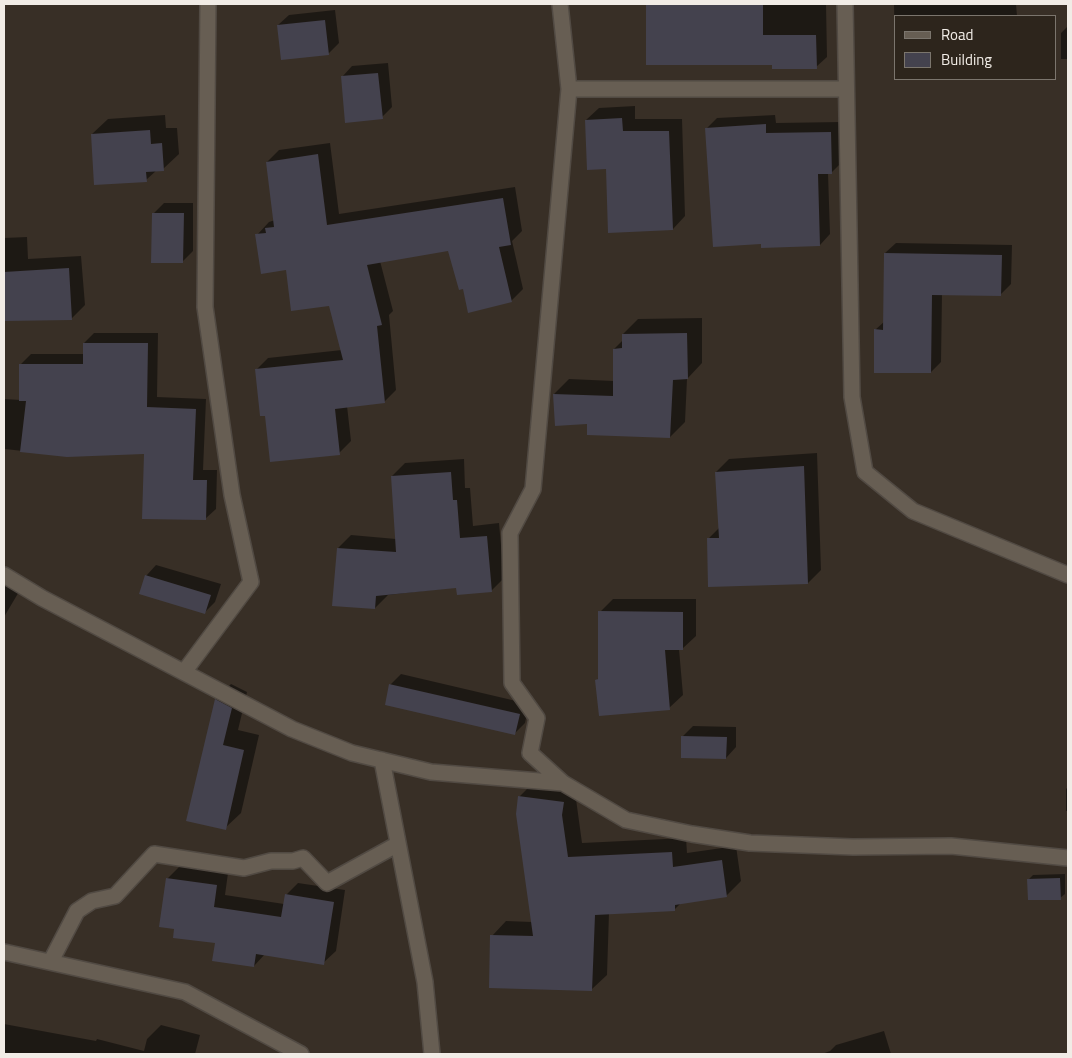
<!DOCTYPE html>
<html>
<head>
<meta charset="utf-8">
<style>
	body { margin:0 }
	#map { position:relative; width:1072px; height:1058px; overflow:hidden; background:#382f26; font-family:"Titillium Web",sans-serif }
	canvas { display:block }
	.frame { position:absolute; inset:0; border:5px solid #f1ece6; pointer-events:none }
	.legend { position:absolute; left:894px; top:15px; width:162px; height:65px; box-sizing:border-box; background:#2d251c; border:1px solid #7b756d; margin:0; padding:6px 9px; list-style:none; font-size:15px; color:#f1ece6 }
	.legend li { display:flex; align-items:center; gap:10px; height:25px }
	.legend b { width:25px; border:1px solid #7b756d }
</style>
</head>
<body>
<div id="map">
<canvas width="1072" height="1058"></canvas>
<div class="frame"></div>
<ul class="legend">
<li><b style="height:6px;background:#675e53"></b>Road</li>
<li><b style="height:14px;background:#44424e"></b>Building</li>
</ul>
</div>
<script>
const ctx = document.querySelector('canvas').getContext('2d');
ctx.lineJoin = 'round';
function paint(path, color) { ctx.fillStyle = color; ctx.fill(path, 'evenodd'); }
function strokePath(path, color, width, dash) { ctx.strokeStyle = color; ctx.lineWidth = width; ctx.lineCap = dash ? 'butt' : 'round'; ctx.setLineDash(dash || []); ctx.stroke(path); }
paint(new Path2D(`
	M 648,4 L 826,4 L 827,57 L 816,67 L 773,64 Z
	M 894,4 L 1016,4 L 1017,16 L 896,16 L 895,60 Z
	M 335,10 L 339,43 L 329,53 L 278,25 L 289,15 Z
	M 1068,26 L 1068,59 L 1061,59 L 1061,33 Z
	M 388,63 L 392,107 L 382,117 L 342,77 L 352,66 Z
	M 635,106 L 635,119 L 682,119 L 685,216 L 673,229 L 607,168 L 586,120 L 599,108 Z
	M 165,115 L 166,128 L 177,128 L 179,154 L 163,169 L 157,170 L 146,180 L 92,134 L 108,119 Z
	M 775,115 L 776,123 L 841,122 L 842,162 L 831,173 L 828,173 L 830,234 L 820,245 L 706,129 L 717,118 Z
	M 330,143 L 339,214 L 515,187 L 522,231 L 512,241 L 523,289 L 511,301 L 464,288 L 449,250 L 380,261 L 393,311 L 389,315 L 396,390 L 384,402 L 347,406 L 351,441 L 339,453 L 266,414 L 256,370 L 268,358 L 342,350 L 330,304 L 287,269 L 257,235 L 269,222 L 275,220 L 267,162 L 279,150 Z
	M 164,203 L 193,203 L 193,251 L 183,261 L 153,214 Z
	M 27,237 L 28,259 L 81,256 L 85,305 L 71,319 L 4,320 L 4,238 Z
	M 896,243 L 1012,245 L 1011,284 L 1000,295 L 942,294 L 941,362 L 931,372 L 875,330 L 885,321 L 885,253 Z
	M 702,318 L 702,363 L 687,379 L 685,422 L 670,437 L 589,422 L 554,394 L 569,379 L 614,381 L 614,349 L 623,340 L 623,334 L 638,319 Z
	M 94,333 L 158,333 L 157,397 L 206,399 L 203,470 L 217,470 L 216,509 L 205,519 L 145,452 L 67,456 L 5,449 L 4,461 L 4,399 L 21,400 L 21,364 L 31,354 L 84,354 L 84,343 Z
	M 817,453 L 821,570 L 808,583 L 708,539 L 720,527 L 716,472 L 729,459 Z
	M 464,459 L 465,488 L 470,488 L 473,526 L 499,523 L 504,578 L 491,591 L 457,587 L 388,595 L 375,608 L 338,548 L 351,535 L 396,539 L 392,476 L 405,463 Z
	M 156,565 L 221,584 L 215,602 L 205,612 L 146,576 Z
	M 4,581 L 20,590 L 4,617 Z
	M 613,599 L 696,599 L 696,636 L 682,649 L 679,649 L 683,695 L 669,708 L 597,680 L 599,677 L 600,612 Z
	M 401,674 L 529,704 L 525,723 L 514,734 L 390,685 Z
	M 231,684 L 247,692 L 238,730 L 259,735 L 241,813 L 225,828 L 216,700 Z
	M 693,726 L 736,727 L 736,747 L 726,758 L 682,737 Z
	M 534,782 L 578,787 L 576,799 L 582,843 L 686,838 L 687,853 L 736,846 L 741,881 L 726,896 L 682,902 L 674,910 L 609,913 L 607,975 L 592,989 L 492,936 L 506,921 L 532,922 L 519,797 Z
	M 1068,787 L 1068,811 L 1066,811 L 1066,789 Z
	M 180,866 L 228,873 L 225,895 L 284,904 L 286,895 L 298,883 L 345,890 L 336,951 L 323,963 L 265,954 L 254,966 L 216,942 L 175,928 L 167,879 Z
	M 1065,874 L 1065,894 L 1060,898 L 1028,880 L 1033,875 Z
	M 4,1024 L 96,1041 L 97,1039 L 144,1051 L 147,1039 L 161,1025 L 200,1035 L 195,1054 L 4,1054 Z
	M 884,1031 L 891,1054 L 822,1054 L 830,1051 L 836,1045 Z`), '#0007');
paint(new Path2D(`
	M 646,4 L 763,4 L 763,35 L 816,35 L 817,69 L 772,69 L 772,65 L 646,65 Z
	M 325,20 L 329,55 L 281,60 L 277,25 Z
	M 378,73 L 383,119 L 345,123 L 341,76 Z
	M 622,118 L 623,131 L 669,131 L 673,230 L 608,233 L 606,169 L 587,170 L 585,120 Z
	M 766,124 L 766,133 L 831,132 L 832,174 L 818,174 L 820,246 L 761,248 L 761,244 L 713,247 L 705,128 Z
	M 150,130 L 151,144 L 162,143 L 164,171 L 146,172 L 147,182 L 94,185 L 91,134 Z
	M 318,154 L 327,225 L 503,198 L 511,245 L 499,247 L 512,302 L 468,313 L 463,289 L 459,290 L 448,251 L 367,265 L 382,325 L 377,326 L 385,403 L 335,409 L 340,455 L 270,462 L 265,416 L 260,416 L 255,369 L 343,360 L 329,306 L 291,311 L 286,270 L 261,274 L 255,234 L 266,233 L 265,228 L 274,227 L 266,162 Z
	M 152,213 L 184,213 L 183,263 L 151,263 Z
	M 884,253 L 1002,255 L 1001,296 L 932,295 L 931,373 L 874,373 L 874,329 L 883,330 Z
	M 69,268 L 72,320 L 4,321 L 4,272 Z
	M 687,333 L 688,379 L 673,380 L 670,438 L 587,435 L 587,424 L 555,426 L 553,394 L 613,396 L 613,349 L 622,348 L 622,334 Z
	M 83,343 L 148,343 L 147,407 L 196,409 L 193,480 L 207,480 L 206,520 L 142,519 L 144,454 L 67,457 L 20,452 L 26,401 L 19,401 L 19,364 L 83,364 Z
	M 804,466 L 808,584 L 708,587 L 707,538 L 719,538 L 715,472 Z
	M 451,472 L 453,500 L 457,500 L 460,538 L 487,536 L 492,592 L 457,595 L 456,588 L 376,596 L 375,609 L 332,606 L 337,548 L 396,552 L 391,476 Z
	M 145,575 L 211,595 L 205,614 L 139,594 Z
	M 598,611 L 683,612 L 683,650 L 665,650 L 670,710 L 599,716 L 595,680 L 598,679 Z
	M 389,684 L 520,714 L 515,735 L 385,705 Z
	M 215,699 L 232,708 L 223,745 L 244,750 L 226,830 L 186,821 Z
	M 681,736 L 727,737 L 726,759 L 681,758 Z
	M 518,796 L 564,802 L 562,815 L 568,857 L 672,852 L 673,867 L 722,860 L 727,897 L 675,905 L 675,911 L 595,915 L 592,991 L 489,988 L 490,935 L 533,936 L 516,814 Z
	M 166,878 L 217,885 L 214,907 L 281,917 L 285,894 L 334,902 L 324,965 L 256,954 L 254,967 L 212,961 L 215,943 L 173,938 L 174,929 L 159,927 Z
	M 1060,878 L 1061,900 L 1028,900 L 1027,879 Z`), '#44424e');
const minor = new Path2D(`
	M 560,4 L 569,89 L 533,489 L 510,533 L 512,683 L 537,718 L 530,753 L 563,783
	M 845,4 L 852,397 L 865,472 L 913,511 L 1068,575
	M 569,89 L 846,89
	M 4,575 L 42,598 L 292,729 L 352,753 L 431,772 L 563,783 L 626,820 L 692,834 L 750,843 L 853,847 L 951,846 L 1068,858
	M 184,672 L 251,582 L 232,495 L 205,307 L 208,4
	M 382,760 L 425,982 L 432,1054
	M 4,952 L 185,992 L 301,1054
	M 51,961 L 77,911 L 92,901 L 115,896 L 154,854 L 244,868 L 271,861 L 293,861 L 303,858 L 327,883 L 398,844`);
strokePath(minor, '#514a43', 18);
strokePath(minor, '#675e53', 15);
</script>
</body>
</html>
